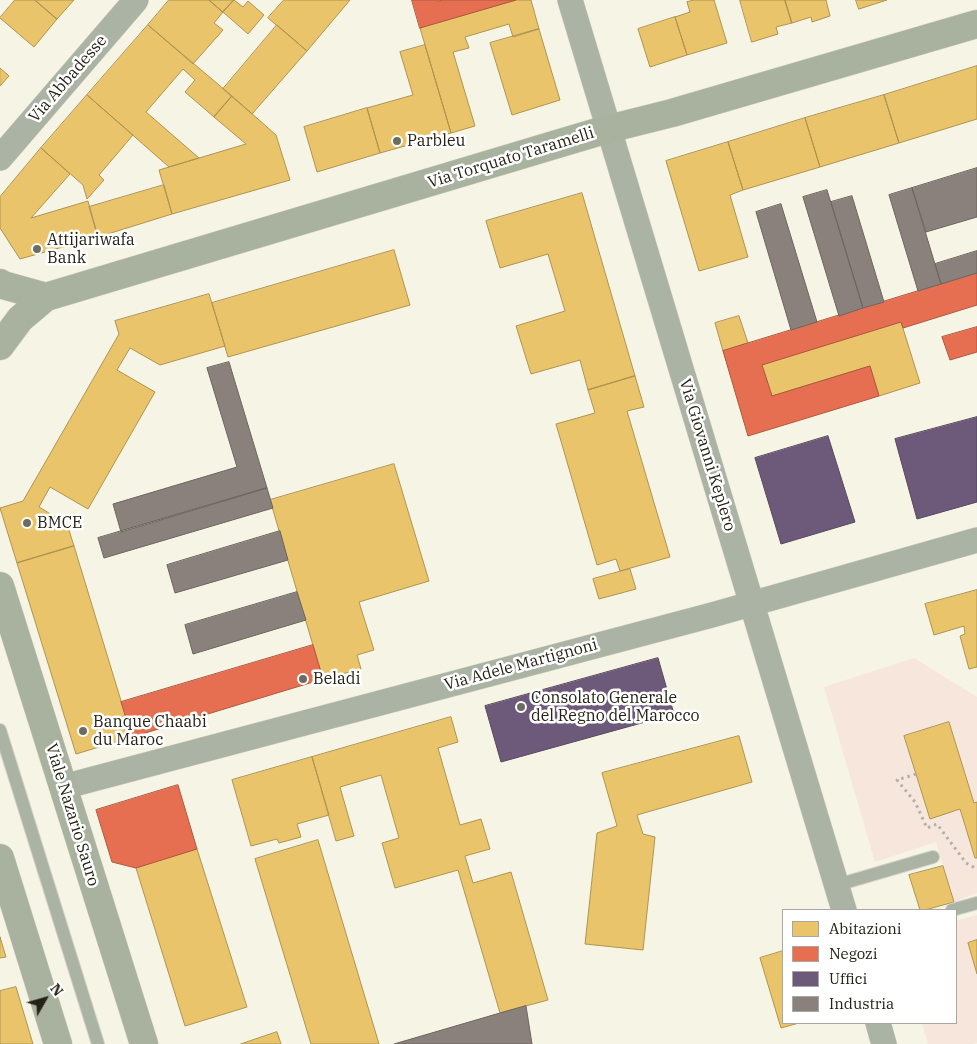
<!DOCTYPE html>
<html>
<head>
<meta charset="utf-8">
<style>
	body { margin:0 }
	#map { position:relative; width:977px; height:1044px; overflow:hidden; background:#f6f4e5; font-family:"IBM Plex Serif",serif }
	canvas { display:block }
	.legend { position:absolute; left:782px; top:909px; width:175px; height:115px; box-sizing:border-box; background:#fff; border:1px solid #a8a7a1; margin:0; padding:6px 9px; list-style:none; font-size:15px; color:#252315 }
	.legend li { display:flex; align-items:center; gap:10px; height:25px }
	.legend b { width:25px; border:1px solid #a8a7a1 }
	.north { position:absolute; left:20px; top:974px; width:50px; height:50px; -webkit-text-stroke:4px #fff; paint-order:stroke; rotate:52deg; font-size:14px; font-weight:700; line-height:20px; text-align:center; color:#252315 }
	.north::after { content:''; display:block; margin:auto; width:18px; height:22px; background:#252315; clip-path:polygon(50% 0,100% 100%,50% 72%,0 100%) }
</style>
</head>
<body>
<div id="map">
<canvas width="977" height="1044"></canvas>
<ul class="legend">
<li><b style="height:14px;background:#e9c46a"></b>Abitazioni</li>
<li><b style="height:14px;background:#e76f51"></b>Negozi</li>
<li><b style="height:14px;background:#6d597a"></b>Uffici</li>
<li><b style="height:14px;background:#8a817c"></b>Industria</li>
</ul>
<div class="north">N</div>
</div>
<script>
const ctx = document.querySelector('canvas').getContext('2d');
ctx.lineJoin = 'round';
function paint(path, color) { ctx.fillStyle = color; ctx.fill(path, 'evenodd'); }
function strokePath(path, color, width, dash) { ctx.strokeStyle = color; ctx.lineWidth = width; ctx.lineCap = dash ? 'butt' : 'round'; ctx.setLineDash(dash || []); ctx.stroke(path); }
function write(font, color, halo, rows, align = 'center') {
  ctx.font = font + ' "IBM Plex Serif",serif'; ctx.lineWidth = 5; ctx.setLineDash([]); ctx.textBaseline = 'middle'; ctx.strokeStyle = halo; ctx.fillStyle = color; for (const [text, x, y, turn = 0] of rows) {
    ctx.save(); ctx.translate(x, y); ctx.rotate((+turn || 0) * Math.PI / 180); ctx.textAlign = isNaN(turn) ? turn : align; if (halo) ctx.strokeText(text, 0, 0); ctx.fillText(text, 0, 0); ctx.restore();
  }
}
paint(new Path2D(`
	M 914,658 L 977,697 L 977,802 L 974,803 L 949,722 L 904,737 L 930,819 L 960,809 L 975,858 L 977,858 L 977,893 L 954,902 L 936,842 L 875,862 L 824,687 Z
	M 977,915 L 977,1043 L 972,1044 L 928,1044 L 922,1023 L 956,1023 L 956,921 Z`), '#f7e6dc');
const homes = new Path2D(`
	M 15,0 L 35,0 L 57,19 L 34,47 L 0,18 Z
	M 35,0 L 74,0 L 57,19 Z
	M 169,0 L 209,0 L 223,12 L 214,23 L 223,30 L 193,64 L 148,25 Z
	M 209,0 L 234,0 L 223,12 Z
	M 234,0 L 243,7 L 248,1 L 264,15 L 248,34 L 223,12 Z
	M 284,0 L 350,0 L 307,51 L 268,18 Z
	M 516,0 L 531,0 L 539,29 L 513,37 L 509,24 L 465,37 L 469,48 L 453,52 L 475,126 L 451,133 L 420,28 Z
	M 695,0 L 714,0 L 727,43 L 687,55 L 675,17 L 690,12 L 687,2 Z
	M 740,0 L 785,0 L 792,23 L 776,27 L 778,34 L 752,42 Z
	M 785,0 L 826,0 L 830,16 L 812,22 L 811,17 L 792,23 Z
	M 856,0 L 887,0 L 859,9 Z
	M 675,17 L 687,55 L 650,67 L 638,29 Z
	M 148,25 L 232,96 L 214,117 L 185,92 L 195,80 L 183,69 L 146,112 L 199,158 L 169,167 L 87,95 Z
	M 277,25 L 307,51 L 252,114 L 223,89 Z
	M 539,29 L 560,100 L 512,115 L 490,43 Z
	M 425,45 L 451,133 L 380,153 L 367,108 L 413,95 L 400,52 Z
	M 977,66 L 977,119 L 899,143 L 884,95 Z
	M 0,68 L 9,76 L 0,86 Z
	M 87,95 L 133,135 L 99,175 L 104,180 L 87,199 L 83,185 L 41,148 Z
	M 884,95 L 899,143 L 820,167 L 805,118 Z
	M 232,96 L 276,135 L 290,180 L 172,214 L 159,170 L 246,144 L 214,117 Z
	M 367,108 L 380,153 L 317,172 L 304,127 Z
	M 805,118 L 820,167 L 743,190 L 728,142 Z
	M 728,142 L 743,190 L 730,195 L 748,257 L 699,271 L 666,161 Z
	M 41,148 L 70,174 L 31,218 L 88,201 L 98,237 L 20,259 L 0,228 L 0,197 Z
	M 164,185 L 172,214 L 98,237 L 89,207 Z
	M 582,193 L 635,376 L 588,390 L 580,360 L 531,374 L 516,326 L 565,311 L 548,254 L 500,268 L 486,221 Z
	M 394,250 L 410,305 L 228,357 L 212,303 Z
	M 209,294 L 225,346 L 160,365 L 130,348 L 117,370 L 155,392 L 88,509 L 50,487 L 39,507 L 67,524 L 74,546 L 17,563 L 0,508 L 23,501 L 119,334 L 115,321 Z
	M 739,316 L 748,343 L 723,351 L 715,323 Z
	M 901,322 L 920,383 L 879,396 L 870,366 L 772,396 L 762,365 Z
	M 635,376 L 644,407 L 627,411 L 670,557 L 620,571 L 616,559 L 597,565 L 556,424 L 595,413 L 588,390 Z
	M 394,464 L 429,581 L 359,602 L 374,650 L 357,655 L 361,669 L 323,679 L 270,500 Z
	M 74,546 L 132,737 L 76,754 L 17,563 Z
	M 630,569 L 636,589 L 599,599 L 593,579 Z
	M 977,590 L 977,667 L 969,669 L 960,636 L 965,634 L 964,626 L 934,635 L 925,604 Z
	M 451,717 L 458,742 L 438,748 L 460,825 L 481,819 L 490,849 L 465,856 L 473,883 L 511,872 L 548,1000 L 500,1013 L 458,870 L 395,888 L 382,843 L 399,838 L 381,775 L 340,787 L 354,836 L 336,841 L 312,757 Z
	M 949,722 L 974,803 L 977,802 L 977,858 L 975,858 L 960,809 L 930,819 L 904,736 Z
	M 739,736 L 752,782 L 637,815 L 643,834 L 655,837 L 643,950 L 585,944 L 597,833 L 617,826 L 602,773 Z
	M 312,757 L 329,815 L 297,824 L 301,837 L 279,843 L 277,839 L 251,846 L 232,780 Z
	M 318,840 L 379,1044 L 311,1044 L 255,859 Z
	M 197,849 L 247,1007 L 185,1026 L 136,868 Z
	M 943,866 L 954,902 L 925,910 L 920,910 L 909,875 Z
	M 0,937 L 6,957 L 0,958 Z
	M 977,940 L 977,974 L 968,943 Z
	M 783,951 L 783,1023 L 799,1023 L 781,1028 L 760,958 Z
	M 16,987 L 33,1044 L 0,1044 L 0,991 Z
	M 277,1032 L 281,1044 L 241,1044 Z`);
paint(homes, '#e9c46a');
strokePath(homes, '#ae9450', 1);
const shops = new Path2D(`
	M 412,0 L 438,0 L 438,1 L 443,0 L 516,0 L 420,28 Z
	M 977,273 L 977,305 L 903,328 L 901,322 L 762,365 L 772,396 L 870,366 L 879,396 L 748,436 L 723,351 Z
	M 977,327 L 977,352 L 950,360 L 942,337 Z
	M 313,645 L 323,679 L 132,737 L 121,702 Z
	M 178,785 L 197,849 L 136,868 L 112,862 L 96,810 Z`);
paint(shops, '#e76f51');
strokePath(shops, '#ad583f', 1);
const offices = new Path2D(`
	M 977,417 L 977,502 L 917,519 L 895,439 Z
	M 828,436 L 855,522 L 781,544 L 755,458 Z
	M 658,658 L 674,714 L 501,762 L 485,706 Z`);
paint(offices, '#6d597a');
strokePath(offices, '#57495c', 1);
const industry = new Path2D(`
	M 977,168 L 977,217 L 926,232 L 912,188 Z
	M 912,188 L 941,284 L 918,291 L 889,195 Z
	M 827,190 L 863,308 L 839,316 L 803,197 Z
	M 852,196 L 884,302 L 863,308 L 831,202 Z
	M 781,204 L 817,322 L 791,330 L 756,212 Z
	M 977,251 L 977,273 L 941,284 L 935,264 Z
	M 229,362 L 267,488 L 121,532 L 113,504 L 237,467 L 207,368 Z
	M 267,488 L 273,508 L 104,558 L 98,538 Z
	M 280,531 L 288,560 L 175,593 L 167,565 Z
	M 297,592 L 306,620 L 193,654 L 185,625 Z
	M 526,1006 L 532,1044 L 394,1044 L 500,1013 Z`);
paint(industry, '#8a817c');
strokePath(industry, '#6c655d', 1);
const lane = new Path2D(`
	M 0,730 L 98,1044
	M 837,885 L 933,857
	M 952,910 L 977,903`);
const street = new Path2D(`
	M 570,0 L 844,910
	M 0,158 L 136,0
	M 63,787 L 712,615 L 977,540
	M 878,1023 L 884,1044`);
const secondary = new Path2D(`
	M 0,283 L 3,285 L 46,297
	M 0,346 L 20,319 L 46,297 L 574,139 L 608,129 L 672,113 L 977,24
	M 0,586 L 144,1044
	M 0,858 L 58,1044`);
strokePath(lane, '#d3d2c5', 14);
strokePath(street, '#d3d2c5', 26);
strokePath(secondary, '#d3d2c5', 29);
strokePath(new Path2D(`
	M 916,774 L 897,780 L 915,802 L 927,828 L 937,824 L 966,863 L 977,869`), '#afb3a7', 3, [2.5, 4]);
strokePath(lane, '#aab3a4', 12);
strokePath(street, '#aab3a4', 25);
strokePath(secondary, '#a9b29f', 28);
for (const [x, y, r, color] of [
	[397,141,5,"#6e6c5e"],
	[37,249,5,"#6e6c5e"],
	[27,523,5,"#6e6c5e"],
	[303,679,5,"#6e6c5e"],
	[521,707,5,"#6e6c5e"],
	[83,731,5,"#6e6c5e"]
]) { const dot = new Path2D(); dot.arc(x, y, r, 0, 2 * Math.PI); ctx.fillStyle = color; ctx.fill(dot); strokePath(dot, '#fff', 2); }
write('16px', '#252315', '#fff', [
	["Via Abbadesse",68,79,-49],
	["Via Torquato Taramelli",511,158,-17],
	["Via Giovanni Keplero",707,455,73],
	["Via Adele Martignoni",521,665,-15],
	["Viale Nazario Sauro",72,815,73]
]);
write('16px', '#252315', '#fff', [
	["Parbleu",407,141],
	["Attijariwafa",47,240],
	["Bank",47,258],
	["BMCE",37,523],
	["Beladi",313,679],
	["Consolato Generale",531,698],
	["del Regno del Marocco",531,716],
	["Banque Chaabi",93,722],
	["du Maroc",93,740]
], 'left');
</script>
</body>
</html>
